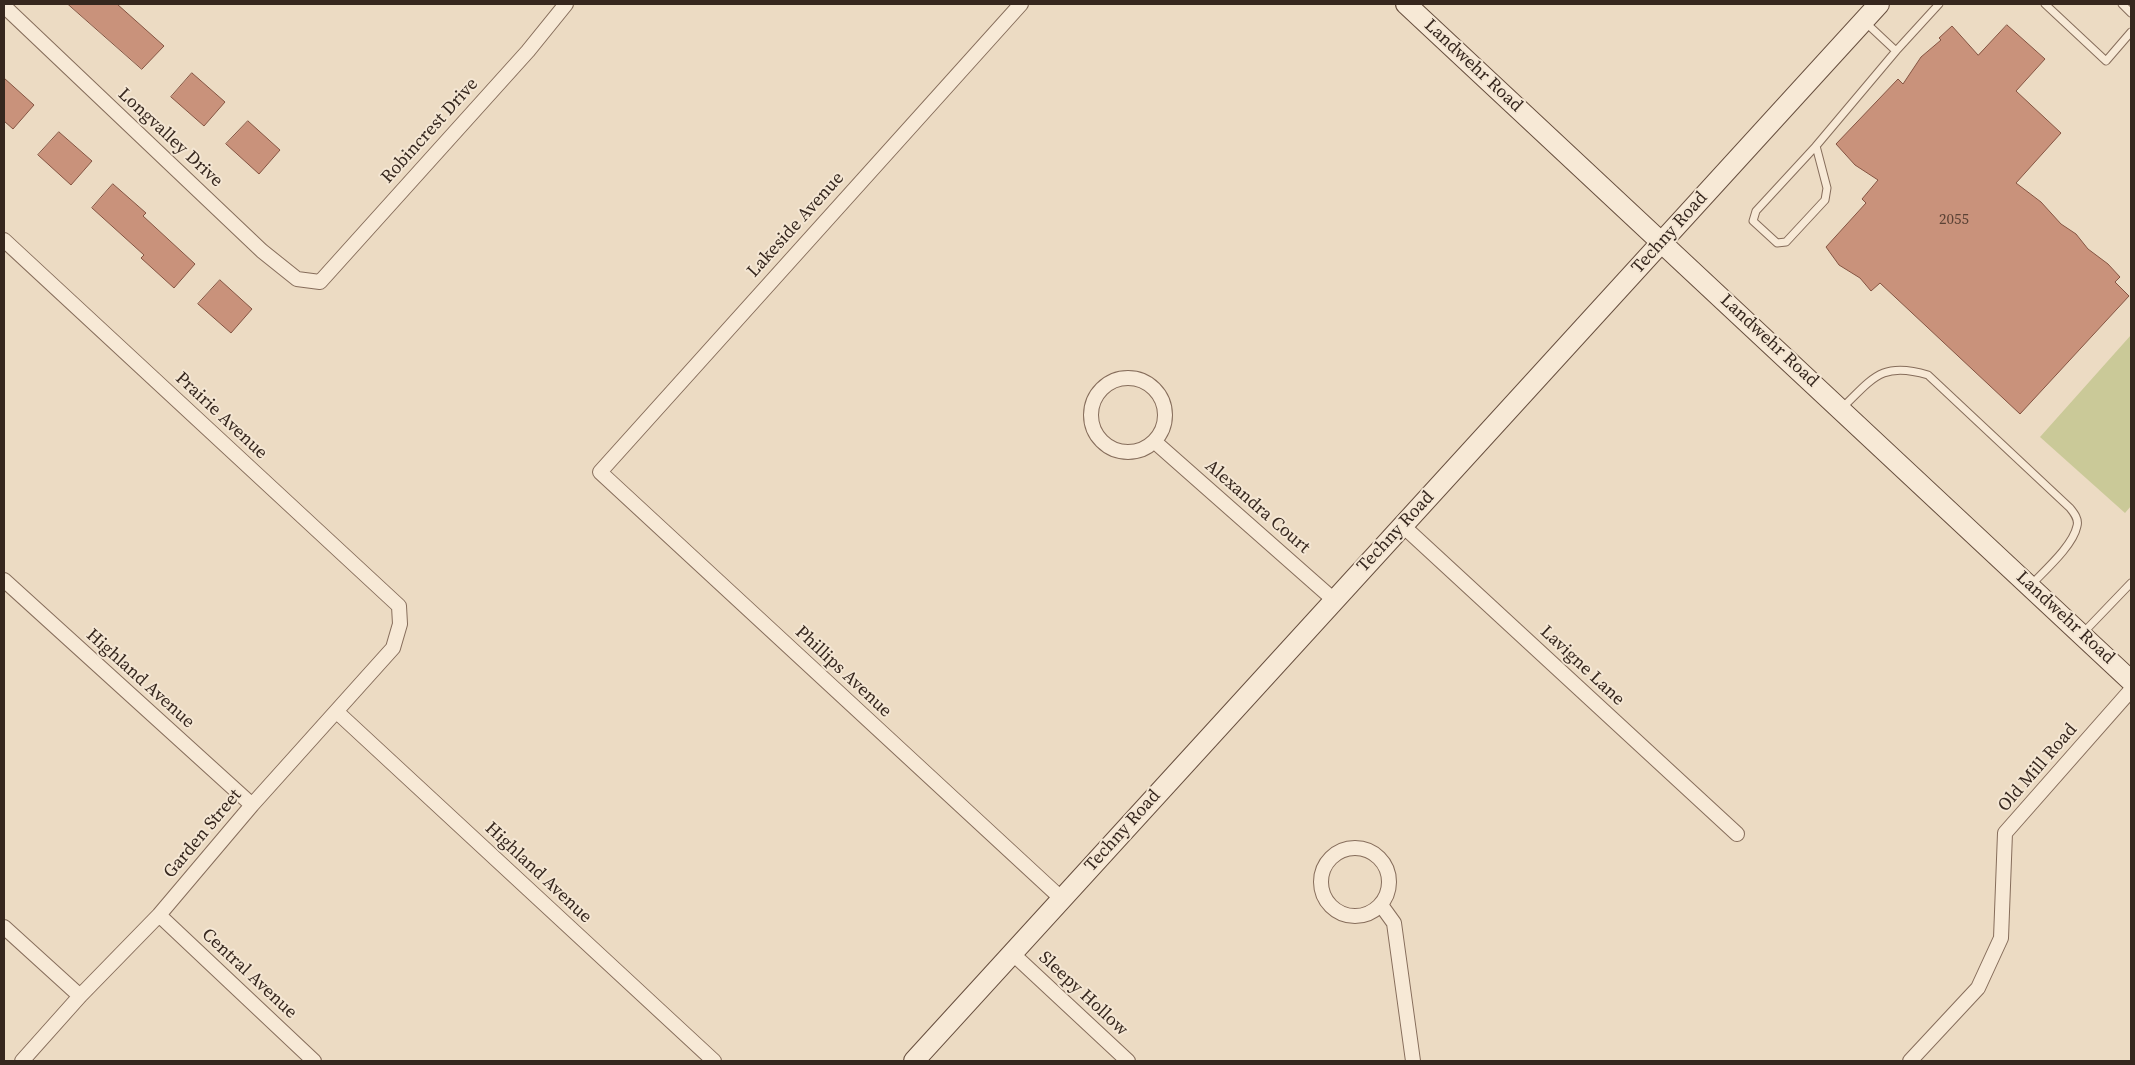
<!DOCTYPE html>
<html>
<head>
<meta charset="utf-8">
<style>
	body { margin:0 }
	#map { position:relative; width:2135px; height:1065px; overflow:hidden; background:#ecdbc3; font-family:"Source Serif 4",serif }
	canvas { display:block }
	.frame { position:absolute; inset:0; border:5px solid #36271e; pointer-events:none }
</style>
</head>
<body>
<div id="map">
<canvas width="2135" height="1065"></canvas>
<div class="frame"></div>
</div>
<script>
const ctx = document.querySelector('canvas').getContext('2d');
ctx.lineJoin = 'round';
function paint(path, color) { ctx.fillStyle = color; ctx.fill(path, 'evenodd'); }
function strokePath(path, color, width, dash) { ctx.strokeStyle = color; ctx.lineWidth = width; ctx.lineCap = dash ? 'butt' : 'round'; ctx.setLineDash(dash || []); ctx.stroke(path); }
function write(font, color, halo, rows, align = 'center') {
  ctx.font = font + ' "Source Serif 4",serif'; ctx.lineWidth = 4; ctx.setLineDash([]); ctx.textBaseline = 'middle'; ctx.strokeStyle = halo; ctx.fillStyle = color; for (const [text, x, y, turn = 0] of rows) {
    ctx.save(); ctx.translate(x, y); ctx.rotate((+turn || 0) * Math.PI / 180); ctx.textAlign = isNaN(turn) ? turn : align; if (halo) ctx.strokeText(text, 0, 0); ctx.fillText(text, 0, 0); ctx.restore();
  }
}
paint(new Path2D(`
	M 2131,335 L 2131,506 L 2125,513 L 2040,437 Z`), '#cac998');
const building = new Path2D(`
	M 68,4 L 117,4 L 164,46 L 142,69 Z
	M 2007,25 L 2045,59 L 2016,91 L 2061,133 L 2016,183 L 2041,202 L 2061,224 L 2076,234 L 2088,249 L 2108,264 L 2120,277 L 2115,282 L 2129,296 L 2020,414 L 1880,283 L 1871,291 L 1860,278 L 1839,265 L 1826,247 L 1866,203 L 1862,199 L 1878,180 L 1855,165 L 1836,144 L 1898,79 L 1903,84 L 1921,57 L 1941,40 L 1939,38 L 1952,26 L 1978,55 Z
	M 192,73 L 225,102 L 204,126 L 171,97 Z
	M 4,78 L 34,105 L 13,129 L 4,121 Z
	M 248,121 L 280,150 L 259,174 L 226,144 Z
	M 59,132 L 92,161 L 71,185 L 38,155 Z
	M 113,184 L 146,213 L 143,216 L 195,264 L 174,288 L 141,258 L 144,255 L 92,208 Z
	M 220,280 L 252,309 L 231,333 L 198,304 Z`);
paint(building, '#c9927b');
strokePath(building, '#845442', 1);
const service = new Path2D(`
	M 2045,4 L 2106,61 L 2131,32
	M 2122,4 L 2131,13
	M 1896,51 L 1939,4
	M 1816,146 L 1827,188 L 1825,200 L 1786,242 L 1777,243 L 1753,221 L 1756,211 Z
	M 1816,146 L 1896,51 L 1864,21
	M 1842,408 C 1873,378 1882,361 1928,375 L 2070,508 C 2074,513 2079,519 2077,526 C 2073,546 2044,571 2030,586
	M 2083,633 L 2131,583`);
const minor = new Path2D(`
	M 1021,4 L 600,472 L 1062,899
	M 4,6 L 262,251 L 297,279 L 320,282 L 528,51 L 566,4
	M 4,240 L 399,606 L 400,624 L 393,648 L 252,805 L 159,915 L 80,996 L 22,1061
	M1091 415a37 37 0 1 1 74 0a37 37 0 1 1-74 0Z
	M 1155,442 L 1334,600
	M 1402,525 L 1737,834
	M 4,580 L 252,805
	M 337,712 L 714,1061
	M1321 882a34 34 0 1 1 68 0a34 34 0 1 1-68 0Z
	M 1381,905 L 1394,923 L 1413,1061
	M 159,915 L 314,1061
	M 4,927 L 80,996
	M 1013,954 L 1128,1061
	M 1910,1061 L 1978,988 L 2001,938 L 2005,833 L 2131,690`);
const secondary = new Path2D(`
	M 1406,4 L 2131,681
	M 914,1061 L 1879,4`);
strokePath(service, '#866d5b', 9);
strokePath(minor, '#866d5b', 16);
strokePath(secondary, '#674e3e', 22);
strokePath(service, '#f7e9d6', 7);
strokePath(minor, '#f7e9d6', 14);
strokePath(secondary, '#f7e9d6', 20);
write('15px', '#5b4235', null, [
	["2055",1954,220]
]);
write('18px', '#36271e', '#f4e6d3', [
	["Landwehr Road",1473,66,43],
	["Robincrest Drive",430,131,-48],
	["Longvalley Drive",170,138,43],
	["Lakeside Avenue",796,225,-48],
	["Techny Road",1670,233,-48],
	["Landwehr Road",1769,341,43],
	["Prairie Avenue",221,416,43],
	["Alexandra Court",1257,507,41],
	["Techny Road",1396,532,-47],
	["Landwehr Road",2065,618,43],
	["Lavigne Lane",1582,666,43],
	["Phillips Avenue",843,672,43],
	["Highland Avenue",140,679,42],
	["Old Mill Road",2038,768,-49],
	["Techny Road",1123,831,-48],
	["Garden Street",203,834,-50],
	["Highland Avenue",538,873,43],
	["Central Avenue",249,974,43],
	["Sleepy Hollow",1083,994,43]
]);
</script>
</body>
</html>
